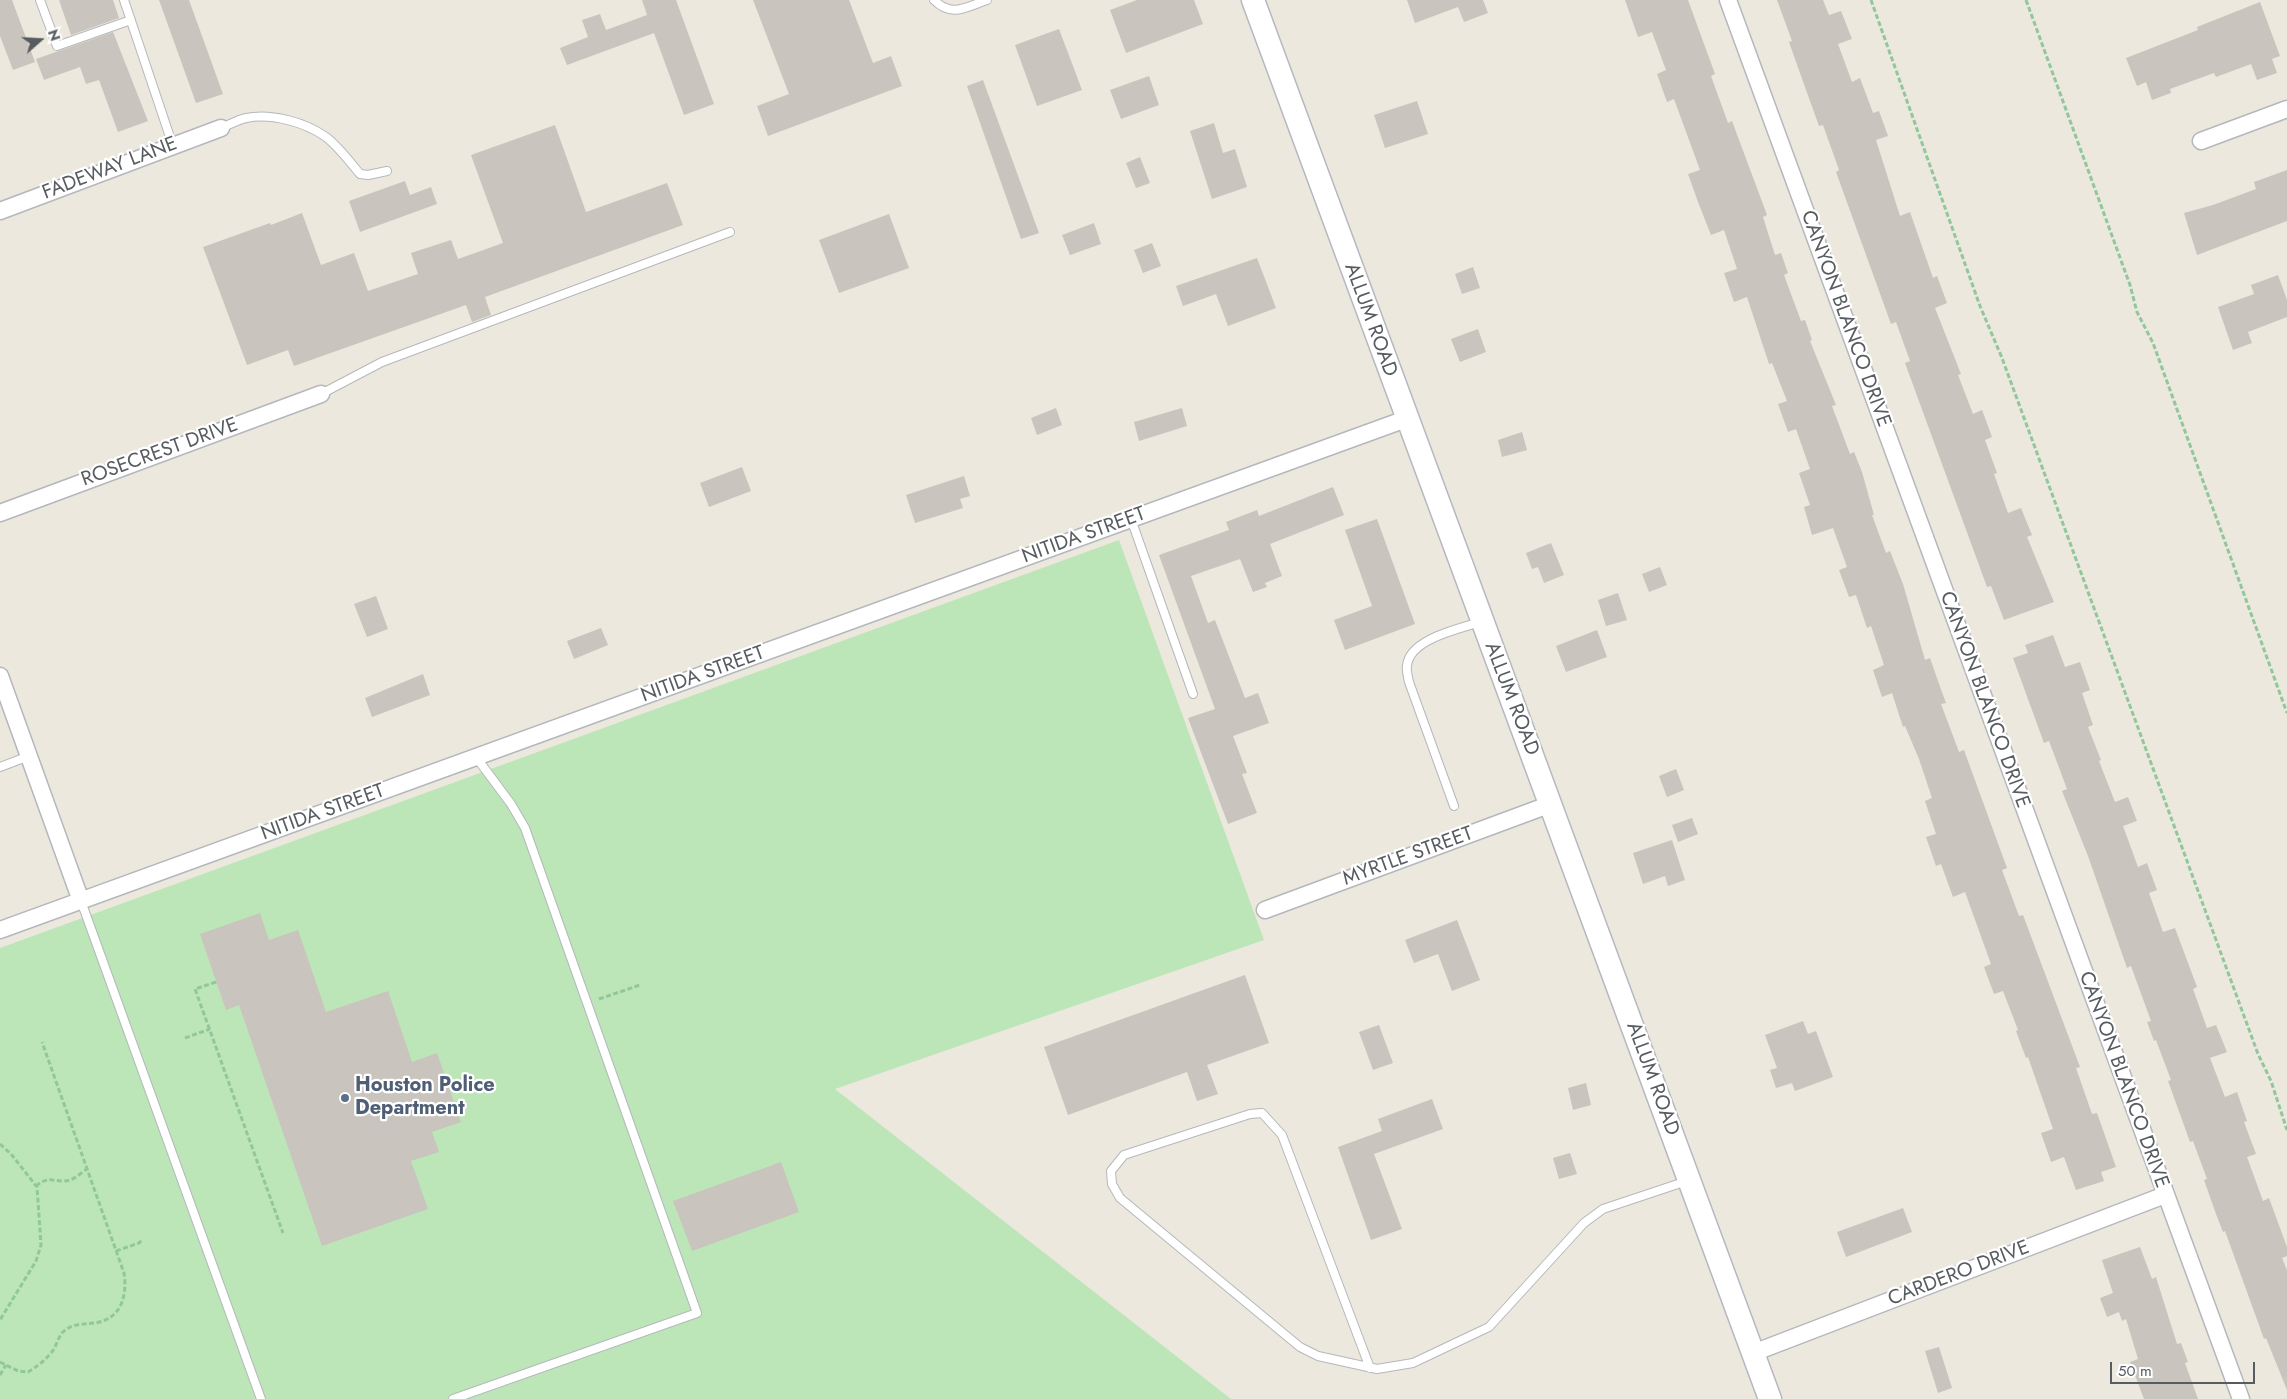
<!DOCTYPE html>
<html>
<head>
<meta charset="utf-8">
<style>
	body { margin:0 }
	#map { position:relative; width:2287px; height:1399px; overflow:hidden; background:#ece8de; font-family:Jost,sans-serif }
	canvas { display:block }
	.north { position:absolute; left:15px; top:15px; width:50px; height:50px; -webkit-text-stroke:4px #fff; paint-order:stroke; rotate:71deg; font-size:14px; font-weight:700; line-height:20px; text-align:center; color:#575c60 }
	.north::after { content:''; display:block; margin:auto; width:18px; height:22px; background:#575c60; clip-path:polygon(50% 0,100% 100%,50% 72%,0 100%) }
	.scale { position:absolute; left:2110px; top:1362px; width:145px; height:22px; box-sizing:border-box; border:2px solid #575c60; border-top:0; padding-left:6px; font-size:15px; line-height:18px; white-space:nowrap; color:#575c60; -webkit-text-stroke:4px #fff; paint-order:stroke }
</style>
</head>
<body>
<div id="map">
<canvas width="2287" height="1399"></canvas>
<div class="north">N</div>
<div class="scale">50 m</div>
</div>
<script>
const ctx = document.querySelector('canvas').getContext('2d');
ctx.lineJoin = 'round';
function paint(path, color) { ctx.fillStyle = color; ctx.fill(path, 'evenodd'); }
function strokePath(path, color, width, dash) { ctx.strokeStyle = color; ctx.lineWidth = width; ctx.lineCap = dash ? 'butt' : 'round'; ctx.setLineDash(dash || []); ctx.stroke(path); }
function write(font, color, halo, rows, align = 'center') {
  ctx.font = font + ' Jost,sans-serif'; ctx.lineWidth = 4.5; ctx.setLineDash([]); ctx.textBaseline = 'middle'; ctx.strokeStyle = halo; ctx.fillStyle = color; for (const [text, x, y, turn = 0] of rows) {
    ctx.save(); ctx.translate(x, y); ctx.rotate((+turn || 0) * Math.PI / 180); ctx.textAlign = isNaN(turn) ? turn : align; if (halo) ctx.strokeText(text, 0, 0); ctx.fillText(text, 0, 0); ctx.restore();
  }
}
paint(new Path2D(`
	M 1119,540 L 1264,940 L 835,1089 L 1231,1399 L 0,1399 L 0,948 Z`), '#bce6b8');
paint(new Path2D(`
	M 0,0 L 12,0 L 35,62 L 13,70 L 0,36 Z
	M 59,0 L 113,0 L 119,18 L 71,35 Z
	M 159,0 L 189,0 L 223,94 L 196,103 Z
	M 642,0 L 676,0 L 714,104 L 684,115 L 654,33 L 567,65 L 560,48 L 588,37 L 582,20 L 600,14 L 606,30 L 647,15 Z
	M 753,0 L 849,0 L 873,63 L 891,56 L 902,86 L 768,136 L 757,106 L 789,94 Z
	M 1137,0 L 1194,0 L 1203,24 L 1126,53 L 1110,10 Z
	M 1407,0 L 1483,0 L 1488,13 L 1464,22 L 1458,7 L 1415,23 Z
	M 1625,0 L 1688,0 L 1715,74 L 1711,76 L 1728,123 L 1732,121 L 1767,215 L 1763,217 L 1775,255 L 1781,253 L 1788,273 L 1784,275 L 1801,321 L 1805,320 L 1812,340 L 1810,341 L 1836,405 L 1832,406 L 1850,454 L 1854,452 L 1862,472 L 1874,515 L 1872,515 L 1886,553 L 1890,551 L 1903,584 L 1925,660 L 1930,658 L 1938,681 L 1946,703 L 1941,704 L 1959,752 L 1964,750 L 2007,868 L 2002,870 L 2019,916 L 2023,915 L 2080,1067 L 2076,1068 L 2092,1114 L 2097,1113 L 2109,1147 L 2116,1167 L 2101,1172 L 2104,1181 L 2076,1190 L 2064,1157 L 2051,1162 L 2041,1133 L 2053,1129 L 2028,1057 L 2026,1058 L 2016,1031 L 2018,1030 L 2003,991 L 1994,994 L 1984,967 L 1991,964 L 1965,892 L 1953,897 L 1941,864 L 1936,866 L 1926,837 L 1936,834 L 1925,801 L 1932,798 L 1919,759 L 1905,726 L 1903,727 L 1892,693 L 1882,697 L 1873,670 L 1884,665 L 1871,626 L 1867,628 L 1856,595 L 1849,597 L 1839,570 L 1847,567 L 1833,528 L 1812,535 L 1804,507 L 1810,505 L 1799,473 L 1810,469 L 1796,429 L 1788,432 L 1778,404 L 1787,401 L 1772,363 L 1769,364 L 1747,297 L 1734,302 L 1724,273 L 1737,269 L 1724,230 L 1711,235 L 1698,202 L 1688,174 L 1700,170 L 1674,99 L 1667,102 L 1657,74 L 1666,70 L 1652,32 L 1638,37 Z
	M 1777,0 L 1823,0 L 1829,15 L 1841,11 L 1852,39 L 1838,44 L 1852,82 L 1860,78 L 1873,113 L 1879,111 L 1888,136 L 1876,140 L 1900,216 L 1910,212 L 1933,278 L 1937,276 L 1947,303 L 1935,308 L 1961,374 L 1958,375 L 1973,414 L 1982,410 L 1992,437 L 1985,440 L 1997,473 L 1994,474 L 2008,513 L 2021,508 L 2032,535 L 2027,537 L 2054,602 L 2004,620 L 1991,586 L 1987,587 L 1905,363 L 1910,361 L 1896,322 L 1891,324 L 1836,172 L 1839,170 L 1823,125 L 1819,126 L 1806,90 L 1789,42 L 1792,41 Z
	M 2260,2 L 2280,56 L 2272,59 L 2277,73 L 2257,80 L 2251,64 L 2216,77 L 2214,73 L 2170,89 L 2171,93 L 2152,100 L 2146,82 L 2137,86 L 2126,58 L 2198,30 L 2197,27 Z
	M 1059,29 L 1082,90 L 1037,106 L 1015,45 Z
	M 113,32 L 148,121 L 118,132 L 99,80 L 86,84 L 80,67 L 44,80 L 36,59 Z
	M 1149,76 L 1159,105 L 1121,119 L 1110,90 Z
	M 983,80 L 1039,233 L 1021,239 L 967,86 Z
	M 1417,101 L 1428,134 L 1385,148 L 1374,115 Z
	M 1214,123 L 1223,153 L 1235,149 L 1247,187 L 1212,199 L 1190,131 Z
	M 555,125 L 586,212 L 667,183 L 683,225 L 485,297 L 491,315 L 472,322 L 466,305 L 294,366 L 288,350 L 247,365 L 203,247 L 270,223 L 271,225 L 302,213 L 321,265 L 354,253 L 368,291 L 418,274 L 411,253 L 451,240 L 458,259 L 503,243 L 471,155 Z
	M 1140,157 L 1150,183 L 1136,188 L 1126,163 Z
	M 2287,170 L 2287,221 L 2197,255 L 2184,213 L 2213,205 L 2256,189 L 2254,182 Z
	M 405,181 L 410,195 L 431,187 L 437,204 L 360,232 L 349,201 Z
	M 889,214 L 909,268 L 839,293 L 819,240 Z
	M 1094,223 L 1101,244 L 1070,255 L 1062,235 Z
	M 1152,243 L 1161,266 L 1143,273 L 1134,250 Z
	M 1257,258 L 1276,308 L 1228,326 L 1216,294 L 1183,306 L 1176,286 Z
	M 1473,267 L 1480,288 L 1462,294 L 1455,274 Z
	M 2278,275 L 2287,300 L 2287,317 L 2248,332 L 2252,343 L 2233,350 L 2218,307 L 2254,294 L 2251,285 Z
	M 1478,329 L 1486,352 L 1460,362 L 1451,339 Z
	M 1056,408 L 1062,425 L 1037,435 L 1031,418 Z
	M 1182,408 L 1187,426 L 1139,441 L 1134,422 Z
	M 1522,432 L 1527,450 L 1502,457 L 1498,440 Z
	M 742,467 L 751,491 L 709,507 L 700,483 Z
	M 964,476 L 970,496 L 960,499 L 963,508 L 915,523 L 906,495 Z
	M 1333,487 L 1344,515 L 1270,544 L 1282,576 L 1265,583 L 1267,587 L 1253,592 L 1240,559 L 1191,576 L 1208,623 L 1215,620 L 1245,698 L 1258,693 L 1269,723 L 1233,736 L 1247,773 L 1242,774 L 1257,813 L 1228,824 L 1188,718 L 1215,709 L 1159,555 L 1229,530 L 1226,522 L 1257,510 L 1259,516 Z
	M 1377,519 L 1415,624 L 1345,650 L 1334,620 L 1372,606 L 1345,530 Z
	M 1551,543 L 1564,575 L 1544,583 L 1538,567 L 1532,569 L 1526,553 Z
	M 1660,567 L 1667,585 L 1649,592 L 1642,574 Z
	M 1618,593 L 1627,620 L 1606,626 L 1598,600 Z
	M 376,596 L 388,629 L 367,637 L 354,604 Z
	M 601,628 L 608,645 L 574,659 L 567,641 Z
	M 1597,630 L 1607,657 L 1566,672 L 1556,646 Z
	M 2053,635 L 2065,667 L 2080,662 L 2090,690 L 2082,693 L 2093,725 L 2088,727 L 2101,760 L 2099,761 L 2115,802 L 2128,797 L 2137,821 L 2123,826 L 2138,867 L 2147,863 L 2157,890 L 2149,893 L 2163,932 L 2175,928 L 2197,987 L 2193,989 L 2207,1028 L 2216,1025 L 2227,1052 L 2210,1058 L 2225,1097 L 2237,1092 L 2247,1121 L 2244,1122 L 2256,1154 L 2247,1157 L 2263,1201 L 2269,1198 L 2287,1247 L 2287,1256 L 2282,1258 L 2287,1270 L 2287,1390 L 2266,1338 L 2264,1339 L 2225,1231 L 2223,1232 L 2216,1214 L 2204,1180 L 2207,1179 L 2193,1141 L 2190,1142 L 2168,1081 L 2171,1080 L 2156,1040 L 2154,1041 L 2147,1022 L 2151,1021 L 2131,966 L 2127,968 L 2088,856 L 2062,791 L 2067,789 L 2049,741 L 2044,743 L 2013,658 L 2028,653 L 2025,645 Z
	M 423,674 L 430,695 L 372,717 L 365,698 Z
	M 1676,769 L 1684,790 L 1667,797 L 1659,776 Z
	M 1692,818 L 1698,834 L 1678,842 L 1672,825 Z
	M 1672,840 L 1685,880 L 1668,886 L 1665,876 L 1643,884 L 1633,853 Z
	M 260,913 L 269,940 L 298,930 L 326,1012 L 388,991 L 412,1062 L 437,1053 L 461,1122 L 432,1132 L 439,1152 L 411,1161 L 428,1209 L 322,1246 L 239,1005 L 226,1010 L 200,934 Z
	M 1457,920 L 1480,980 L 1452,991 L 1438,954 L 1414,963 L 1405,940 Z
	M 1245,975 L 1269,1043 L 1207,1065 L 1218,1094 L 1197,1101 L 1187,1072 L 1068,1115 L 1044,1047 Z
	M 1803,1021 L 1808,1034 L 1816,1031 L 1833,1077 L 1795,1091 L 1792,1083 L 1776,1088 L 1770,1070 L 1777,1068 L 1765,1035 Z
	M 1379,1025 L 1393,1063 L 1373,1070 L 1359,1032 Z
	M 1586,1083 L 1591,1105 L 1573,1110 L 1568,1088 Z
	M 1432,1099 L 1443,1129 L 1374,1154 L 1402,1229 L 1371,1240 L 1338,1147 L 1382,1131 L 1378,1119 Z
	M 1570,1153 L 1577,1174 L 1559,1179 L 1553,1158 Z
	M 781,1162 L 799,1212 L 692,1251 L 673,1201 Z
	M 1903,1208 L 1912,1232 L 1846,1257 L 1837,1232 Z
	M 2140,1247 L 2152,1279 L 2156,1277 L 2177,1344 L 2181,1343 L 2188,1362 L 2185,1363 L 2198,1399 L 2144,1399 L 2130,1362 L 2138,1359 L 2126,1319 L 2122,1321 L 2119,1312 L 2107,1317 L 2100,1298 L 2113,1293 L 2102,1260 Z
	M 1939,1347 L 1952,1388 L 1938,1393 L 1925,1351 Z`), '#c9c4bd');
const lane = new Path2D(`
	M 40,0 L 57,46 L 131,20
	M 124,0 L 173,146
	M 934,0 C 952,18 966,7 987,0
	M 221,128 C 229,125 237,120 246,118 C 271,113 305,122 326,137 C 339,147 349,161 360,174 L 368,175 L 387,171
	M 321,394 L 382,362 L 730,232
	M 1131,519 L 1193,694
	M 0,767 L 29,756
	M 1454,806 L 1409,682 C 1408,677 1406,671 1407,666 C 1409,639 1459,629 1480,622
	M 81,901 L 261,1399
	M 1370,1368 L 1282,1135 L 1262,1113 L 1250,1114 L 1124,1155 L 1111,1171 L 1112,1184 L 1120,1198 L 1300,1347 L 1318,1356 L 1377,1369 L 1413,1363 L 1489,1327 L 1584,1223 L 1603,1209 L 1687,1181
	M 453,1399 L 697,1313 L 525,828 L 511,804 L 476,757`);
const street = new Path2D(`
	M 1728,0 L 2241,1399
	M 2201,141 L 2287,109
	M 0,211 L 221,128
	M 0,513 L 321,394
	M 0,676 L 81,901
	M 1265,910 L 1551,804
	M 0,930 L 1406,419
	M 1753,1353 L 2165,1195`);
const secondary = new Path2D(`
	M 1253,0 L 1770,1399`);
strokePath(lane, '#b4b8bc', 10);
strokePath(street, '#b4b8bc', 19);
strokePath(secondary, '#b4b9bf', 25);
strokePath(new Path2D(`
	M 1871,0 L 1980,306 L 2002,358 L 2258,1054 L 2271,1081 L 2287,1130
	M 2026,0 L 2130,285 L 2137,312 L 2153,343 L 2287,713
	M 216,982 L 195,989 L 283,1233
	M 599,999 L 640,985
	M 185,1038 L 210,1029
	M 0,1144 L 11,1154 L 37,1187 L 41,1245 L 36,1261 L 0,1320
	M 36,1186 C 50,1174 56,1184 70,1180 C 76,1178 82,1172 87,1169
	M 116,1251 L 139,1243 L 143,1239
	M 0,1362 L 18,1371 L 28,1372 C 38,1366 48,1358 54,1349 C 57,1343 59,1336 63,1332 C 74,1321 89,1326 103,1321 C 123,1314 127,1292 124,1273 L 42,1042
	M 0,1375 L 6,1365`), '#91c79b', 3, [5, 2.5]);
strokePath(lane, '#fff', 8);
strokePath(street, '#fff', 16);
strokePath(secondary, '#fff', 22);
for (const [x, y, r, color] of [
	[345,1098,5,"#5c6f8a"]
]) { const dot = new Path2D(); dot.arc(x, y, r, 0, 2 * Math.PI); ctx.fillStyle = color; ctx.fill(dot); strokePath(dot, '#fff', 2); }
write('20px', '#575c60', '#fff', [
	["FADEWAY LANE",110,169,-21],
	["CANYON BLANCO DRIVE",1845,319,70],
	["ALLUM ROAD",1370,320,70],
	["ROSECREST DRIVE",160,453,-20],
	["NITIDA STREET",1084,536,-20],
	["NITIDA STREET",703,675,-20],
	["ALLUM ROAD",1511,699,69],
	["CANYON BLANCO DRIVE",1984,700,70],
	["NITIDA STREET",323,813,-20],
	["MYRTLE STREET",1408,857,-20],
	["ALLUM ROAD",1652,1079,70],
	["CANYON BLANCO DRIVE",2123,1080,70],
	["CARDERO DRIVE",1959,1274,-21]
]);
write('bold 20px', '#4e5e75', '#fff', [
	["Houston Police",355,1086],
	["Department",355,1109]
], 'left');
</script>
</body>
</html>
